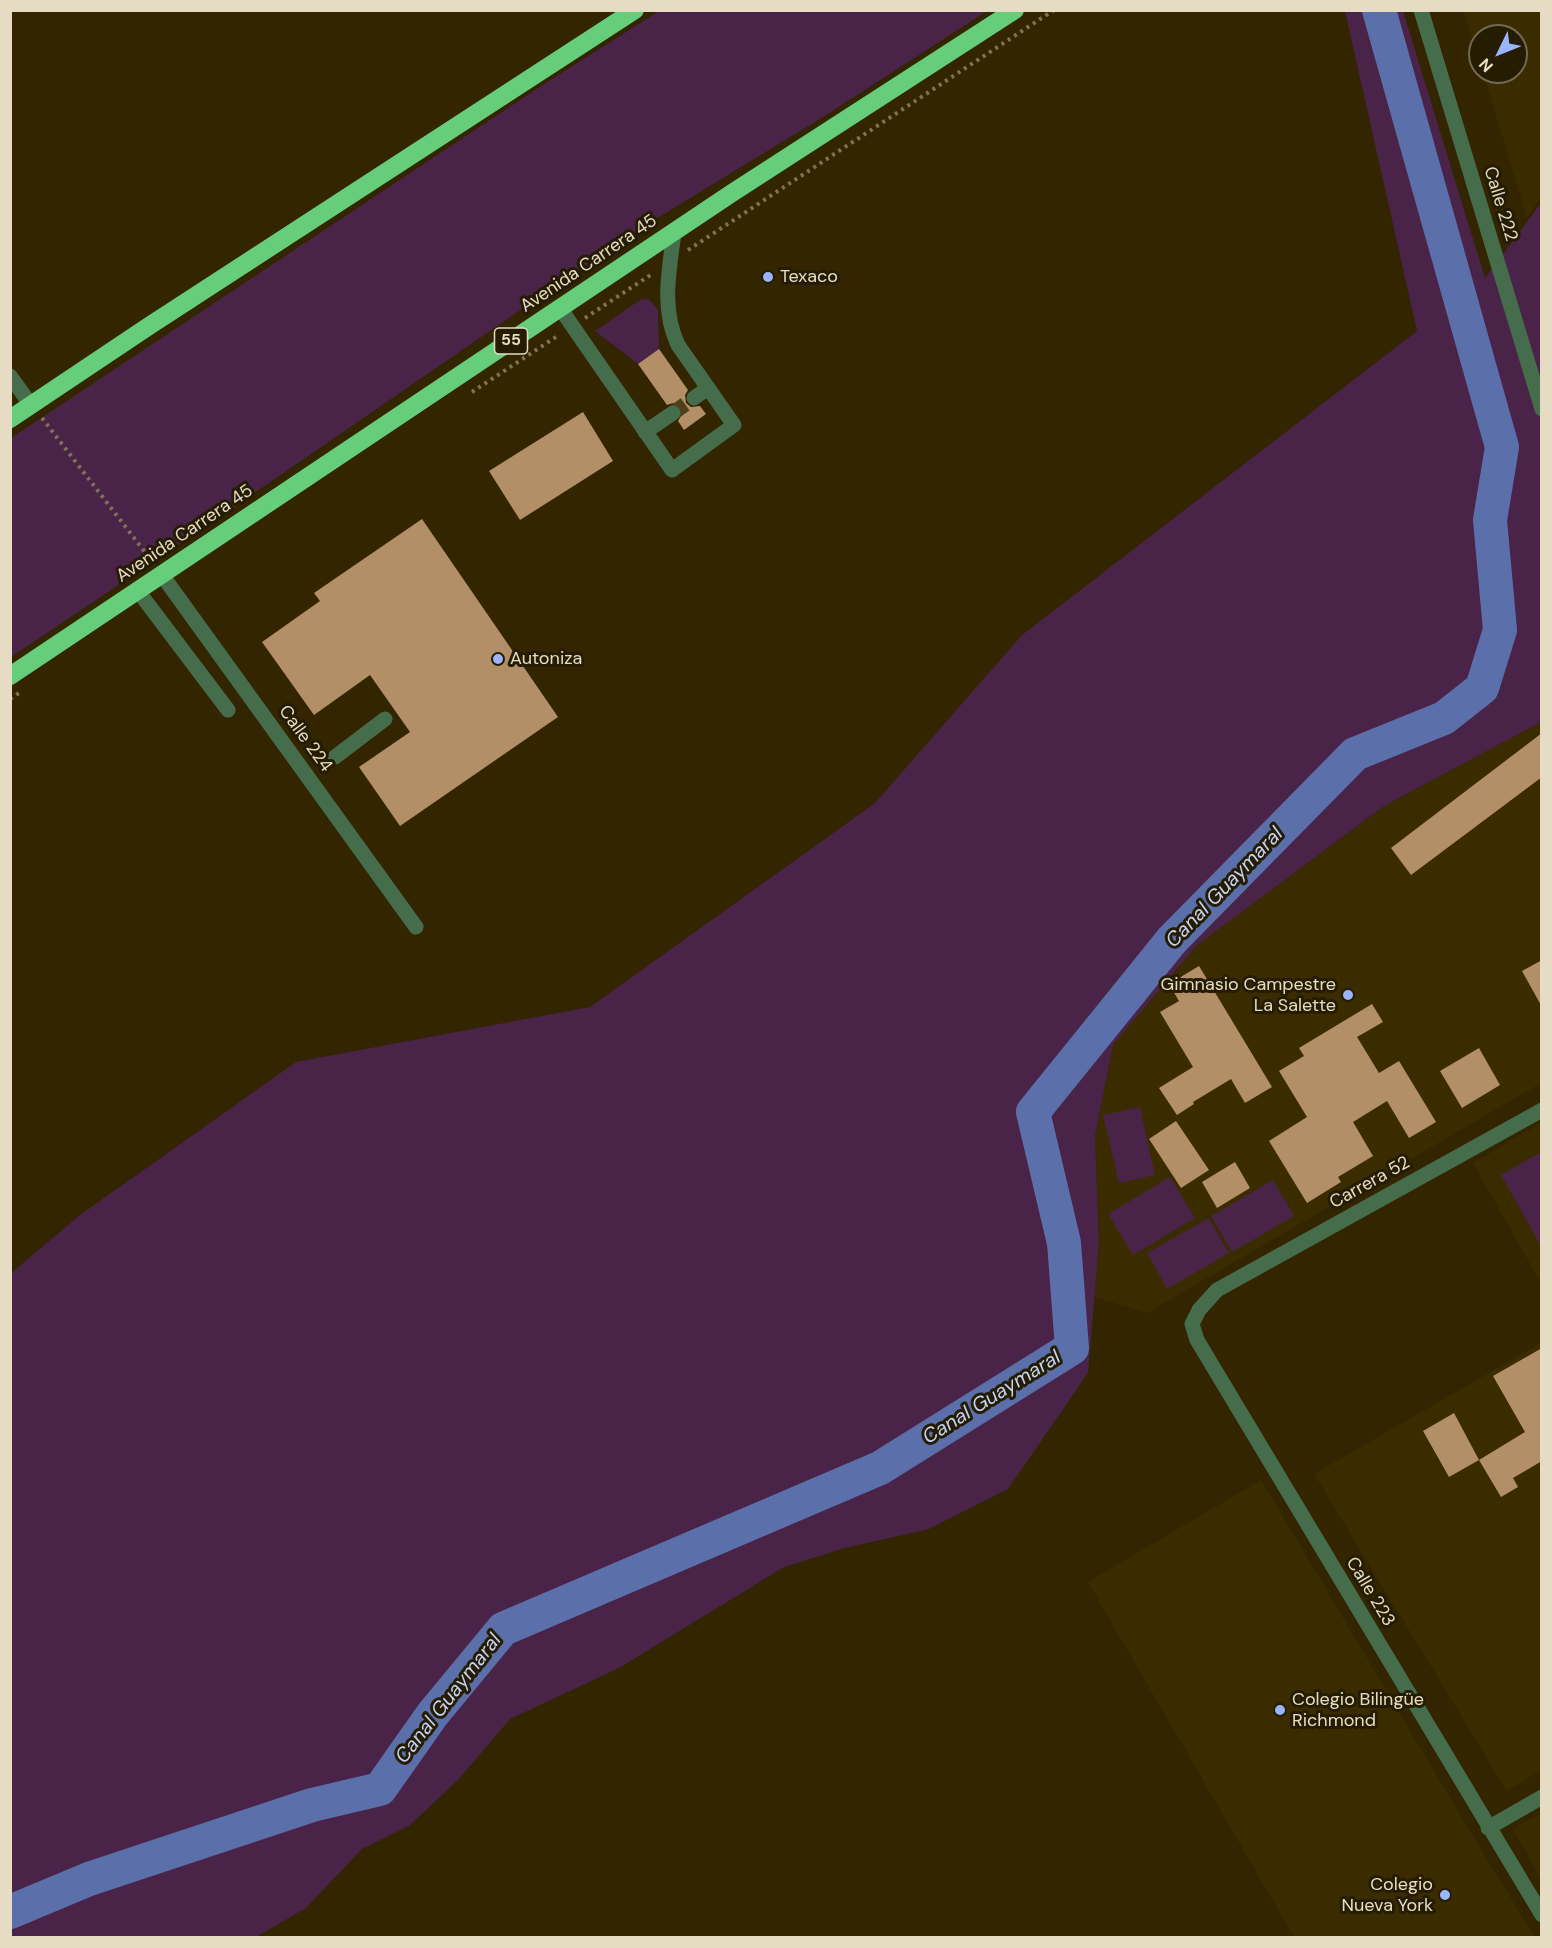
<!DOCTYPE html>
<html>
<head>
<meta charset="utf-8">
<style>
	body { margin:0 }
	#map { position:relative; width:1552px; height:1948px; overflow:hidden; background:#322500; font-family:"DM Sans",sans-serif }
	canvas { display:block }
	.frame { position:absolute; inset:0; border:12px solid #e6dcc4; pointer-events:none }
	.north { position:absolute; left:1468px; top:24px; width:60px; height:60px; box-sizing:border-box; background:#251c04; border:2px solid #726951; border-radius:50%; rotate:227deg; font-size:16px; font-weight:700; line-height:24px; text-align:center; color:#e6dcc4 }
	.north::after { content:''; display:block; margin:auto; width:21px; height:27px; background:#9ab5fd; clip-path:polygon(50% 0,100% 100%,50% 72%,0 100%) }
</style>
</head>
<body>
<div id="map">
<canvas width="1552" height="1948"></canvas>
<div class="frame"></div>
<div class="north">N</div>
</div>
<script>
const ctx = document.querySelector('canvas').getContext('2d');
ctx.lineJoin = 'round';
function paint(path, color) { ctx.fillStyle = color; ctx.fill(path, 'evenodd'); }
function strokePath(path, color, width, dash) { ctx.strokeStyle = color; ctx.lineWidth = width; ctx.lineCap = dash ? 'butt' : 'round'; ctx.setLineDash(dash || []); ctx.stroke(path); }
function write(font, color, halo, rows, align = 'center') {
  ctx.font = font + ' "DM Sans",sans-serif'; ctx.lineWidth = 6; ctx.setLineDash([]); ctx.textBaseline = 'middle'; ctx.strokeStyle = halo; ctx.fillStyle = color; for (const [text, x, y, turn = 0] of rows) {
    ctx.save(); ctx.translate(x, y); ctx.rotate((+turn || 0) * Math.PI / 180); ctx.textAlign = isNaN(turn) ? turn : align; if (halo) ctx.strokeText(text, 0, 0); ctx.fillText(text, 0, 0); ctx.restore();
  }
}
paint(new Path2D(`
	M 1464,11 L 1541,11 L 1541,197 L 1527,218 L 1483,72 L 1516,72 L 1516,36 L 1480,36 L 1480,63 Z
	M 1541,722 L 1541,1083 L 1147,1313 L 1095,1297 L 1099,1244 L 1095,1136 L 1113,1045 L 1197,945 L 1384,806 Z
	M 1541,1123 L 1541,1283 L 1473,1163 Z
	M 1541,1343 L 1541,1770 L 1507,1791 L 1314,1474 Z
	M 1261,1480 L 1483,1853 L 1535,1937 L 1294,1937 L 1088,1582 Z
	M 1541,1813 L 1541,1879 L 1513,1829 Z`), '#3b2c00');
paint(new Path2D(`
	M 659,11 L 987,11 L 823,117 L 628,236 L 199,531 L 11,657 L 11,438 L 541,86 Z
	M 1345,11 L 1403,11 L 1485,278 L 1541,203 L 1541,722 L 1384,806 L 1197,945 L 1113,1045 L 1095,1136 L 1099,1244 L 1088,1373 L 1008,1489 L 929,1529 L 845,1548 L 784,1567 L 619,1668 L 510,1719 L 459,1779 L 409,1826 L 362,1849 L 306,1908 L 256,1937 L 11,1937 L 10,1274 L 80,1215 L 296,1062 L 590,1007 L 875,803 L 1022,635 L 1417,331 Z
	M 643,299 L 650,300 L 658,310 L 659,349 L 638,364 L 595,331 L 637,302 Z
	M 1140,1107 L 1155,1175 L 1119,1183 L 1103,1115 Z
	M 1541,1152 L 1541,1246 L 1501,1175 Z
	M 1170,1177 L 1195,1218 L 1133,1255 L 1108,1214 Z
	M 1273,1180 L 1294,1216 L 1232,1252 L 1211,1216 Z
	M 1209,1218 L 1229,1253 L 1167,1289 L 1147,1253 Z`), '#492348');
strokePath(new Path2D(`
	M 10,1912 L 89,1879 L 312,1805 L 380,1789 L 432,1715 L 503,1629 L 880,1468 L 1072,1348 L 1064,1243 L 1033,1112 L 1172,940 L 1355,754 L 1444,718 L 1482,688 L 1500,630 L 1490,520 L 1502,447 L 1379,10`), '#5b70aa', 34);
paint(new Path2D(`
	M 659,349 L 688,390 L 685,395 L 686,403 L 691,407 L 700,406 L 706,414 L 684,430 L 678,421 L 683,413 L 681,407 L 673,403 L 667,405 L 638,364 Z
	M 583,412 L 613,461 L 520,520 L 489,471 Z
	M 422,519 L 558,717 L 400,826 L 359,767 L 410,732 L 370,675 L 314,715 L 262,642 L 320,601 L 314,593 Z
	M 1542,733 L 1542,777 L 1411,875 L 1391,848 Z
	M 1542,960 L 1542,1007 L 1522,971 Z
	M 1199,966 L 1272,1087 L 1245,1103 L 1231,1079 L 1193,1102 L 1194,1104 L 1177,1115 L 1159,1088 L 1193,1067 L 1160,1012 L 1179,1001 L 1169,984 Z
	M 1372,1004 L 1383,1022 L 1357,1037 L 1379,1073 L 1399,1061 L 1436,1122 L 1409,1138 L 1387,1101 L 1353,1122 L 1373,1156 L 1338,1177 L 1341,1182 L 1307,1203 L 1269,1141 L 1307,1117 L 1279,1071 L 1304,1056 L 1299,1048 Z
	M 1479,1048 L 1500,1085 L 1462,1108 L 1440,1071 Z
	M 1176,1121 L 1209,1170 L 1181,1188 L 1149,1139 Z
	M 1235,1162 L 1250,1188 L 1217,1208 L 1202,1182 Z
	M 1542,1348 L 1542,1461 L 1513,1478 L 1518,1487 L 1501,1497 L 1479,1460 L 1525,1432 L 1493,1376 Z
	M 1454,1413 L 1479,1460 L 1449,1477 L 1423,1431 Z`), '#b38f68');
strokePath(new Path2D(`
	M 673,413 L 694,398`), '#4d401d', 15, [15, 8]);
strokePath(new Path2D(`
	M 688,250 L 1054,10
	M 585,318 L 652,274
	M 472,392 L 559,335
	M 42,418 L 151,560
	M 10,699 L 19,693`), '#7f7354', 4, [3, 4.5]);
strokePath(new Path2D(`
	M 1421,10 L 1542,409
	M 560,308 L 672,470 L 734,425 L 678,345 C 661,309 669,271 674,233
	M 10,376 L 31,405
	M 694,398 L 708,388
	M 645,432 L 673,413
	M 162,575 L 416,927
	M 138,591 L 228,710
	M 335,757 L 385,719
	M 1542,1110 L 1217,1290 L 1199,1310 L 1192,1324 L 1197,1340 L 1542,1915
	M 1488,1828 L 1542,1797`), '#466d4b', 15);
strokePath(new Path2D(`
	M 10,419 L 149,326 L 635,10
	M 10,676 L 732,193 L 1015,10`), '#66ce7a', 18);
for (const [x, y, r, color] of [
	[768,277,6,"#9ab5fd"],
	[498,659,6,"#9ab5fd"],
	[1348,995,6,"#9ab5fd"],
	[1280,1710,6,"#9ab5fd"],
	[1445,1895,6,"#9ab5fd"]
]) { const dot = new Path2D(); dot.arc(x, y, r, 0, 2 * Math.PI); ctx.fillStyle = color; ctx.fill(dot); strokePath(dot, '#251c04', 2); }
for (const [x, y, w] of [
	[511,341,33]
]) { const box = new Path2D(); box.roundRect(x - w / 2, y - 13, w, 26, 4.5); ctx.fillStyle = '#251c04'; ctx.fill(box); strokePath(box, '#e6dcc4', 1.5); }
write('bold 16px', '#e6dcc4', null, [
	["55",511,341]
]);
write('18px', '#e6dcc4', '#251c04', [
	["Calle 222",1500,204,73],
	["Avenida Carrera 45",589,264,-34],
	["Avenida Carrera 45",185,534,-34],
	["Calle 224",305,739,54],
	["Carrera 52",1370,1183,-29],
	["Calle 223",1370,1592,59]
]);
write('18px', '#e6dcc4', '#251c04', [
	["Texaco",780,277],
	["Autoniza",510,659],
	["Gimnasio Campestre",1336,985,"right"],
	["La Salette",1336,1006,"right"],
	["Colegio Bilingüe",1292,1700],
	["Richmond",1292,1721],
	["Colegio",1433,1885,"right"],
	["Nueva York",1433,1906,"right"]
], 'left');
write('italic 20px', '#c5d2f4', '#251c04', [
	["Canal Guaymaral",1225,888,-46],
	["Canal Guaymaral",992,1398,-32],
	["Canal Guaymaral",449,1699,-52]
]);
</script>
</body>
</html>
